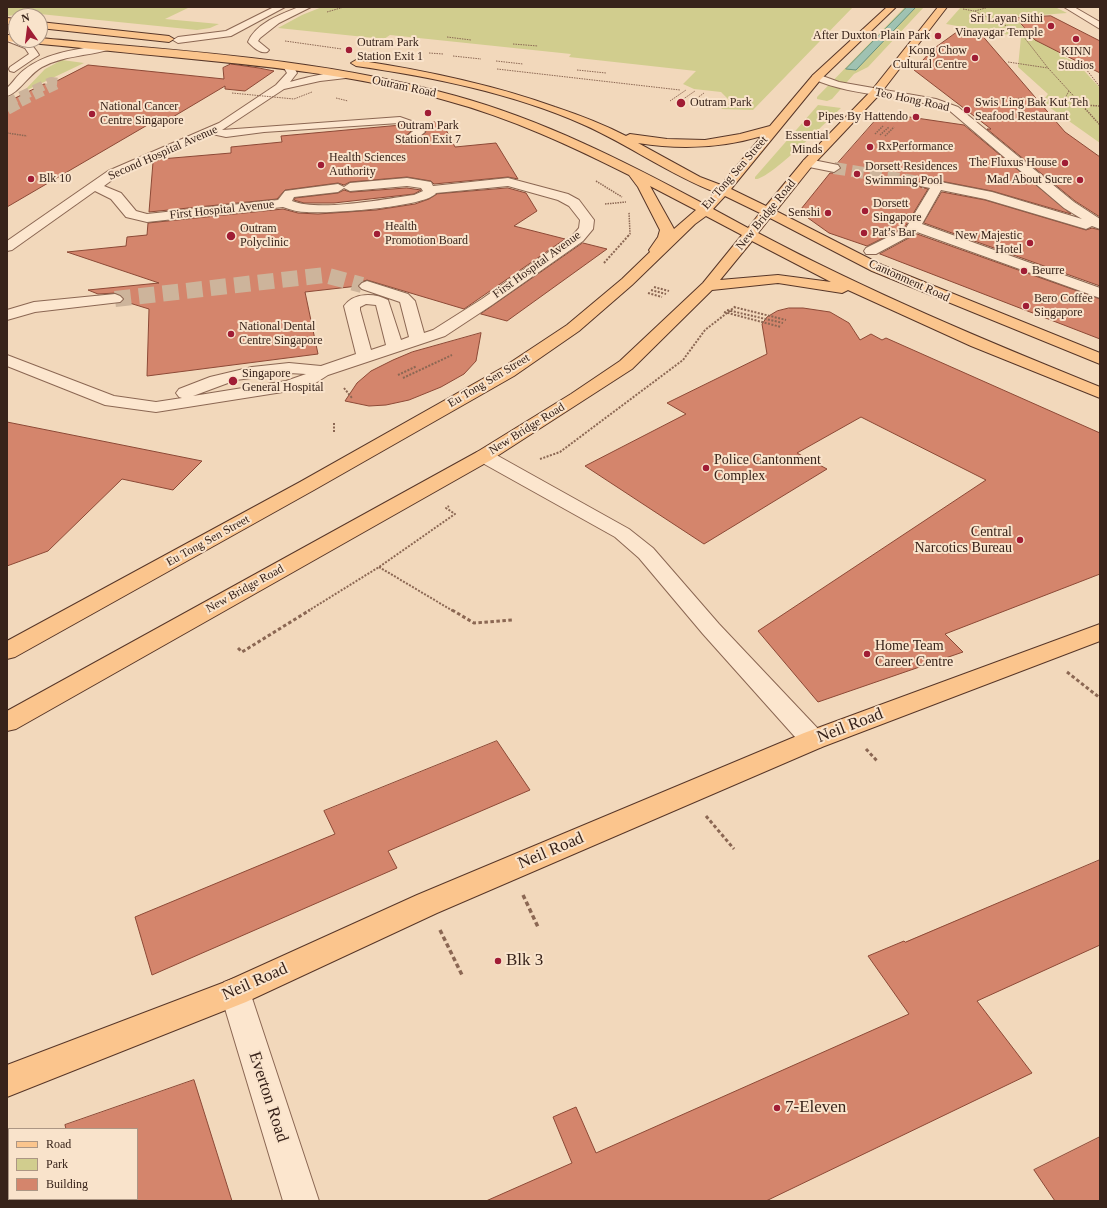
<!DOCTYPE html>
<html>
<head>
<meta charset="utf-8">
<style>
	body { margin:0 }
	#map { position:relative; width:1107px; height:1208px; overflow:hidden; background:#f2d8bb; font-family:"Times New Roman",serif }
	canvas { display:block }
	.frame { position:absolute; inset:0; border:8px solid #38231a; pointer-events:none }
	.legend { position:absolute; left:8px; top:1128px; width:130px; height:72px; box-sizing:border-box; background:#f9e3cb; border:1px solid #ac9684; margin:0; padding:5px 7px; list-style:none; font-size:12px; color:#38231a }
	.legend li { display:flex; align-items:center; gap:8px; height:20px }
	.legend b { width:20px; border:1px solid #ac9684 }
	.north { position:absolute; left:8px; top:8px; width:40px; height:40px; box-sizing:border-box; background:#f9e3cb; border:1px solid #ac9684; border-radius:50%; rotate:346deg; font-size:11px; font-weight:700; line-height:16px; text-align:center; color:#38231a }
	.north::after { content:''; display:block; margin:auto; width:14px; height:18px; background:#a01d35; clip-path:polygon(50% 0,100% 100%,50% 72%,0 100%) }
</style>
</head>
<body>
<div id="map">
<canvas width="1107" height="1208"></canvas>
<div class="frame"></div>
<ul class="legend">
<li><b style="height:5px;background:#fbc58d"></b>Road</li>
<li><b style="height:11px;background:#d1cd8e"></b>Park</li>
<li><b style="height:11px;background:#d4856c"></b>Building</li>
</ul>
<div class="north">N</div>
</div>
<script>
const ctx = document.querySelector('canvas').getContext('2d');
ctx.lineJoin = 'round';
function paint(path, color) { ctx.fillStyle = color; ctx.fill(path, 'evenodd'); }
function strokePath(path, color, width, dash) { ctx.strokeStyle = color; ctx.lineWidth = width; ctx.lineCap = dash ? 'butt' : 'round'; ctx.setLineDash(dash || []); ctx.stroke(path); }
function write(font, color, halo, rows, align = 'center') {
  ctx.font = font + ' "Times New Roman",serif'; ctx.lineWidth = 4; ctx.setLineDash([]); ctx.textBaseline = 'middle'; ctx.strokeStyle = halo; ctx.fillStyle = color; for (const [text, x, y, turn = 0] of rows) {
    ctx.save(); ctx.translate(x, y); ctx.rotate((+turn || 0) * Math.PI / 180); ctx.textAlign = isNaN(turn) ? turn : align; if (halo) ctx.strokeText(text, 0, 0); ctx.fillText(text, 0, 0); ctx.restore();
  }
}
paint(new Path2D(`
	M 7,7 L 190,7 L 165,19 L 219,24 L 210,28 L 197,30 L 30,13 L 7,16 Z
	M 322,7 L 853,7 L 753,110 L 721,109 L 731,102 L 721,92 L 694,89 L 683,84 L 696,71 L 569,57 L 571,54 L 390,35 L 384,39 L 278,28 L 302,15 Z
	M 905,7 L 924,7 L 868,67 L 854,74 L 832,99 L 827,101 L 817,99 L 817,97 Z
	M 961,7 L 1055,7 L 1067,13 L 1015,17 L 1029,35 L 1047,36 L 1060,55 L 1077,63 L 1100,88 L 1100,143 L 1042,102 L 1048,94 L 1018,67 L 1021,37 L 946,24 Z
	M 62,60 L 84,63 L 23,92 L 45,69 Z
	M 818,105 L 841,108 C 828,120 767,182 755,179 L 755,177 Z`), '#d1cd8e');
const water = new Path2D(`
	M 907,7 L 916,7 L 856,70 L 846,69 Z`);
paint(water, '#9fc2b2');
strokePath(water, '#66907e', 1);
const building = new Path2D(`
	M 1051,16 L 1100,41 L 1100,73 L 1035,40 L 1016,18 Z
	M 960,30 L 980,33 L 1065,132 L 1100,157 L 1100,217 L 1075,201 L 987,129 L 991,129 L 914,70 L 932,50 Z
	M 231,64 L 259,68 L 274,71 L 245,91 L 225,89 L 225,86 L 156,127 L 156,120 L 7,207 L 7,102 L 44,84 L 49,85 L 88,65 L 224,79 L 223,68 Z
	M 882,113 L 964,125 L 1071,214 L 992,191 L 925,178 L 918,183 L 920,187 L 928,189 L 905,227 L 867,246 L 829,233 L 808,218 L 801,209 L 830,173 L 835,173 L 841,169 L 838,163 Z
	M 442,122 L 455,147 L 496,143 L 518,179 L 508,177 L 434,184 L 431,181 L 407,177 L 350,182 L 344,185 L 338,183 L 285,190 L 277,199 L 149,212 L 153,162 L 161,159 L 231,153 L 231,147 L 282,142 L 281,136 L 401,125 L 411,131 L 404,138 L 412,143 L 426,132 L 421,123 Z
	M 407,188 L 421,190 L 414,194 L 334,203 L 304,203 L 294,200 L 295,198 L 338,193 L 344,190 L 350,192 Z
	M 508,188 L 526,193 L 537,211 L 514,226 L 565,239 L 464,309 L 367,280 L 361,282 L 358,286 L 305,292 L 318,354 L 147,376 L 149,309 L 123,301 L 124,298 L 116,293 L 98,294 L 88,290 L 159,283 L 67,252 L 126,246 L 127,237 L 147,235 L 148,223 L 283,209 L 298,213 L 318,214 L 376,210 L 415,204 L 429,199 L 437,194 Z
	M 942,192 L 985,200 L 1086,230 L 1092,228 L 1100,230 L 1100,286 L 924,223 Z
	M 917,234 L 1100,299 L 1100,339 L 880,254 Z
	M 583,243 L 607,249 L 507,321 L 481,314 Z
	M 789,308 L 803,308 L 830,312 L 849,323 L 860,340 L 871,334 L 882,340 L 886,338 L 1100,433 L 1100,574 L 945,634 L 963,652 L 818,702 L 758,631 L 986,480 L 861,417 L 797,453 L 827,469 L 704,544 L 585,466 L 686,414 L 667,403 L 767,354 L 762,324 L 767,317 L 777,311 Z
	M 481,333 L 476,361 L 464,374 L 441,387 L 409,400 L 386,405 L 369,406 L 345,401 L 357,383 L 371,371 L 393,360 L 412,352 Z
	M 7,422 L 202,461 L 173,490 L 122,479 L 48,551 L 7,566 Z
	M 497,741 L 530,790 L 388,851 L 397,868 L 152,975 L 135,917 L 335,834 L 324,811 Z
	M 1100,860 L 1100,945 L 977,1001 L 1032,1073 L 766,1201 L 486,1201 L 572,1163 L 553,1117 L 576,1107 L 596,1153 L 909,1014 L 868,956 L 904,941 L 905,942 Z
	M 194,1080 L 232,1201 L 137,1201 L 137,1129 L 66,1129 L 65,1125 Z
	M 1100,1137 L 1100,1201 L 1055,1201 L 1034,1170 Z`);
paint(building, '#d4856c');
strokePath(building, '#8c4936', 1);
strokePath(new Path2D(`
	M 7,103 L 51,82 L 59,83 L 16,104`), '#cdb49b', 10, [10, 5]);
strokePath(new Path2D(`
	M 7,109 L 18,103
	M 834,168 L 925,183`), '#cdb49b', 12, [12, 6]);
strokePath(new Path2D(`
	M 115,299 L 325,275 L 362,285`), '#cdb49b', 16, [16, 8]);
const minor = new Path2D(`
	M 274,7 L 285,7 L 231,36 L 178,43 L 173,40 L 178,37 L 226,31 Z
	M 299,7 L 311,7 L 279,23 L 260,38 L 258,41 L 269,50 L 267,52 C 260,54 253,47 248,42 C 256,23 281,14 299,7 Z
	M 1064,7 L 1074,7 L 1100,22 L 1100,29 Z
	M 9,35 L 16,37 L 16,40 C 28,40 33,45 39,55 L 14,72 L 10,71 L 9,69 L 10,67 L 29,54 L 25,48 L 7,41 L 7,36 Z
	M 105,45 L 108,46 L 110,48 L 108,50 C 86,56 63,56 42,67 C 29,74 19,93 7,96 L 7,88 C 13,83 17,75 24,70 C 47,52 78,49 105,45 Z
	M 288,63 L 292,64 L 297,73 L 290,82 C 301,79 344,67 351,75 L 346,78 L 320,81 L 284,89 L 222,130 L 400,117 L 420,124 L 425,132 L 415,140 L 411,142 L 405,138 L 413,131 L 411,128 L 399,123 L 264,132 L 226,137 L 212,134 L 116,177 L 104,186 L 121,193 L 136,211 L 147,214 L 278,200 L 285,191 L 338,184 L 344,187 L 350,183 L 407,178 L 431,182 L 433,186 L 508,178 L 568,194 L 579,200 L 594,220 L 593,229 L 583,241 L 492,305 L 445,336 L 328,375 L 314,384 L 289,391 L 156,412 L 105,405 L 7,366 L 7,355 L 114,396 L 156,402 L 182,398 L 179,397 L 176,393 L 179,389 L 210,377 L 252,367 L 289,363 L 321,366 L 356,354 L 344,306 C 354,292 375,293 388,300 L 401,340 L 409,337 L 400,302 L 362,289 L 359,286 L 362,283 L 367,281 L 408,294 L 415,301 L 424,333 L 433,330 L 482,299 L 573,235 L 579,228 L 580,220 L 569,206 L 558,200 L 508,186 L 436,193 C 427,207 327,214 307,212 C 299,212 291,210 283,207 L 147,222 L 126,217 L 111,199 L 95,191 L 12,250 L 7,251 L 7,241 L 108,171 L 219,123 L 276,85 L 287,73 L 283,66 ZM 407,186 L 421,188 L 423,191 L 414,195 C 384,199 319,212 292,201 L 294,197 L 338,192 L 344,188 L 350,191 ZM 366,304 L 376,305 L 386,345 L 371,350 L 360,310 L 360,307 ZM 289,373 L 306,374 L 286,381 L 193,396 L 236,380 Z
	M 817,74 L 839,82 L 936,99 L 958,107 L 1074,202 L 1100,219 L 1100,229 L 1092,226 L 1086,229 L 985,199 L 941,190 L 922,224 L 1100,288 L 1100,298 L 917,232 L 876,254 L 866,254 L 864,251 L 866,248 L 906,228 L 930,188 L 920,186 L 919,183 L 925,179 L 992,192 L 1082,219 L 1064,208 L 950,111 C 906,94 857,98 813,79 L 812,77 L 813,75 Z
	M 808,159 L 838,165 L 840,168 L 834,172 L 804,166 L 802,163 L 804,160 Z
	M 115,294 L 120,296 L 123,299 L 120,302 L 35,312 L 7,320 L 7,310 L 34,302 Z
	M 484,450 L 491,452 L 629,529 L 653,548 L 719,624 L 822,733 L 825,740 L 822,747 L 813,749 L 804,747 L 703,634 L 639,558 L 615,537 L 477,460 L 475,456 L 477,452 Z
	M 235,978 L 246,982 L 250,992 L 319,1201 L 283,1201 L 220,992 L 224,982 Z`);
const major = new Path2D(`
	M 887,7 L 896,7 L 821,79 L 731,189 L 766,206 L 804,160 L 872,90 L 938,7 L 947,7 L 880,94 L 812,166 L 776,211 L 882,265 L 1100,353 L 1100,364 L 872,271 L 770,218 L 758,233 C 869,292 984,340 1100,387 L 1100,398 L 971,346 L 848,290 L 842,293 L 778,283 L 712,290 L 632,369 L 491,460 L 16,729 L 7,731 L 7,711 L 477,452 L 571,394 L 620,361 L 703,283 L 742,235 L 706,216 L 695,224 L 632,285 L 579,331 L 514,376 L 314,490 L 15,657 L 7,659 L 7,641 L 300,482 L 502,368 L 567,325 L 622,279 L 650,252 L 649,250 L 658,237 L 660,230 L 638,187 L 629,175 C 571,146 511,118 448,101 C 359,75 265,66 172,57 C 125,53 77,47 30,43 L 25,40 L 40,40 L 40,38 C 179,51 321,58 456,96 C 543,120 624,161 704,204 L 715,192 C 668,174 628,144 582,124 C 512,93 432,77 356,66 L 351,63 L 356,60 C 423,70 491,84 555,107 C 579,115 603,124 626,136 L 630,134 L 667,139 L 705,140 L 740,134 L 770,126 L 813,75 ZM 762,136 L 721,185 L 700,177 L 638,143 C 680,150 722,148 762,136 ZM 650,186 L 696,210 L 674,229 ZM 725,196 L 760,213 L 748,228 L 713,209 ZM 752,241 L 831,282 L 778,275 L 720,280 Z
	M 7,18 L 16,19 L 16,25 L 7,24 Z
	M 40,22 L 169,36 L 174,39 L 169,42 L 40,28 Z
	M 7,35 L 16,36 L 16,40 L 20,40 L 16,42 L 7,41 Z
	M 1100,624 L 1100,641 L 822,747 L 437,913 L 246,1002 L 7,1097 L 7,1065 L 225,982 L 417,895 L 804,733 Z`);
strokePath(minor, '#8b6753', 2);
strokePath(major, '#573628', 2);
strokePath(new Path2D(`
	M 963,9 L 974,11 L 1020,32 L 1048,68 L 1081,104
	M 975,11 L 989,7
	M 327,12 L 344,7
	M 447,37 L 471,40
	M 285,41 L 342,49
	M 513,44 L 538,46
	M 429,53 L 443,54
	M 453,56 L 481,59
	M 496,61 L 523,64
	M 1008,62 L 1048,68
	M 497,69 L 680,90
	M 1086,69 L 1100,87
	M 577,70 L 606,73
	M 1069,91 L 1064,100 L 1080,104
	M 336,98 L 348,101
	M 978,100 L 1026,98 L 1064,100
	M 670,101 L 686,90
	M 679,102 L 695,91
	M 689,104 L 704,93`), '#8b6753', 1, [1.5, 1]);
strokePath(new Path2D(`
	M 1078,103 L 1080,104
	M 1080,103 L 1100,125
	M 1083,105 L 1100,106
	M 7,133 L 27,136
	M 875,134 L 883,126
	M 880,135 L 889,127
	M 885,136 L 894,127
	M 596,181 L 622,197
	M 605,204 L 626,202
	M 628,236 L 630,234 L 629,212`), '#8b6753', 1.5, [1.5, 1]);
strokePath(new Path2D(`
	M 604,263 L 629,235
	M 654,287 L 669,291
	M 651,290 L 666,294
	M 648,293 L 662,297
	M 734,307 L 786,320
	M 727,310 L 783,323
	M 724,312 L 781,327
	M 398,375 L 417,366
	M 403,378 L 452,355
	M 344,388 L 352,398
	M 334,423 L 334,433
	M 540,459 L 560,452 L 683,360 L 705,330 L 736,306
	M 379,567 L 453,611
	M 308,611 L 379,567 L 455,514 L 446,508 L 449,506`), '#8b6753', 2, [2, 1.5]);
strokePath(new Path2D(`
	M 452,610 L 474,623 L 512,620
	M 238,648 L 242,652 L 310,610
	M 1067,672 L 1100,698
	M 866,749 L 878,762
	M 706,816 L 734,849`), '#8b6753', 3, [3.5, 2.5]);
strokePath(new Path2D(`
	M 523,895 L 538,927
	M 440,930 L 463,977`), '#8b6753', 3.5, [4.5, 3]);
paint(minor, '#fce6ce');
paint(major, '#fbc58d');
strokePath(new Path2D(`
	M 232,93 L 294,99 L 312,92`), '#8b6753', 1, [1.5, 1]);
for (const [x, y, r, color] of [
	[1051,26,4,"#a01d35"],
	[938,36,4,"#a01d35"],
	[1076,39,4,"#a01d35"],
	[349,50,4,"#a01d35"],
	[975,58,4,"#a01d35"],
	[681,103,5,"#a01d35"],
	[967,110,4,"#a01d35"],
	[428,113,4,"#a01d35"],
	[92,114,4,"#a01d35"],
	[916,117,4,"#a01d35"],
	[807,123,4,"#a01d35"],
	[870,147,4,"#a01d35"],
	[1065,163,4,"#a01d35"],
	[321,165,4,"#a01d35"],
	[857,174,4,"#a01d35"],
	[31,179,4,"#a01d35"],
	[1080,180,4,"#a01d35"],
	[865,211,4,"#a01d35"],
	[828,213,4,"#a01d35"],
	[864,233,4,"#a01d35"],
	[377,234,4,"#a01d35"],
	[231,236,5,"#a01d35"],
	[1030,243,4,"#a01d35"],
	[1024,271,4,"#a01d35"],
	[1026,306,4,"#a01d35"],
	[231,334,4,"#a01d35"],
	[233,381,5,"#a01d35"],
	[706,468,4,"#a01d35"],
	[1020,540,4,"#a01d35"],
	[867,654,4,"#a01d35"],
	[498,961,4,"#a01d35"],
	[777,1108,4,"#a01d35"]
]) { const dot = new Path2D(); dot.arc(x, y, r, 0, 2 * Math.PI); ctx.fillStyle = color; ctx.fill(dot); strokePath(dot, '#f9e3cb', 1.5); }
write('12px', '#38231a', '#f9e3cb', [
	["Sri Layan Sithi",1043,19,"right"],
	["Vinayagar Temple",1043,33,"right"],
	["After Duxton Plain Park",930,36,"right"],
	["Outram Park",357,43],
	["Station Exit 1",357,57],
	["Kong Chow",967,51,"right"],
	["Cultural Centre",967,65,"right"],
	["KINN",1076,52,"center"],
	["Studios",1076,66,"center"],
	["Outram Park",690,103],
	["Swis Ling Bak Kut Teh",975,103],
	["Seafood Restaurant",975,117],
	["National Cancer",100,107],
	["Centre Singapore",100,121],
	["Pipes By Hattendo",908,117,"right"],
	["Outram Park",428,126,"center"],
	["Station Exit 7",428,140,"center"],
	["Essential",807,136,"center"],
	["Minds",807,150,"center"],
	["RxPerformance",878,147],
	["Health Sciences",329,158],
	["Authority",329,172],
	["The Fluxus House",1057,163,"right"],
	["Dorsett Residences",865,167],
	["Swimming Pool",865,181],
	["Blk 10",39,179],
	["Mad About Sucre",1072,180,"right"],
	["Dorsett",873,204],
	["Singapore",873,218],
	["Senshi",820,213,"right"],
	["Health",385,227],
	["Promotion Board",385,241],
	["Outram",240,229],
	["Polyclinic",240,243],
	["Pat’s Bar",872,233],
	["New Majestic",1022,236,"right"],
	["Hotel",1022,250,"right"],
	["Beurre",1032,271],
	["Bero Coffee",1034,299],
	["Singapore",1034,313],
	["National Dental",239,327],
	["Centre Singapore",239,341],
	["Singapore",242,374],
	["General Hospital",242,388]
], 'left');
write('12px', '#38231a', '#f9e3cb', [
	["Outram Road",404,87,12],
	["Teo Hong Road",912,100,12],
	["Second Hospital Avenue",163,153,-24],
	["Eu Tong Sen Street",735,173,-49],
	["First Hospital Avenue",222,210,-6],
	["New Bridge Road",766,215,-51],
	["First Hospital Avenue",537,265,-36],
	["Cantonment Road",909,281,24],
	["Eu Tong Sen Street",489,381,-31],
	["New Bridge Road",527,429,-32],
	["Eu Tong Sen Street",208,541,-29],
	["New Bridge Road",245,589,-29]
]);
write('14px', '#38231a', '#f9e3cb', [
	["Police Cantonment",714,460],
	["Complex",714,476],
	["Central",1012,532,"right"],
	["Narcotics Bureau",1012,548,"right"],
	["Home Team",875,646],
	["Career Centre",875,662]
], 'left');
write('17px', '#38231a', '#f9e3cb', [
	["Neil Road",850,726,-21],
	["Neil Road",551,851,-23],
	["Neil Road",255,982,-24],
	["Everton Road",268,1097,72]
]);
write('17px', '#38231a', '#f9e3cb', [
	["Blk 3",506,961],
	["7-Eleven",785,1108]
], 'left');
</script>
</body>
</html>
